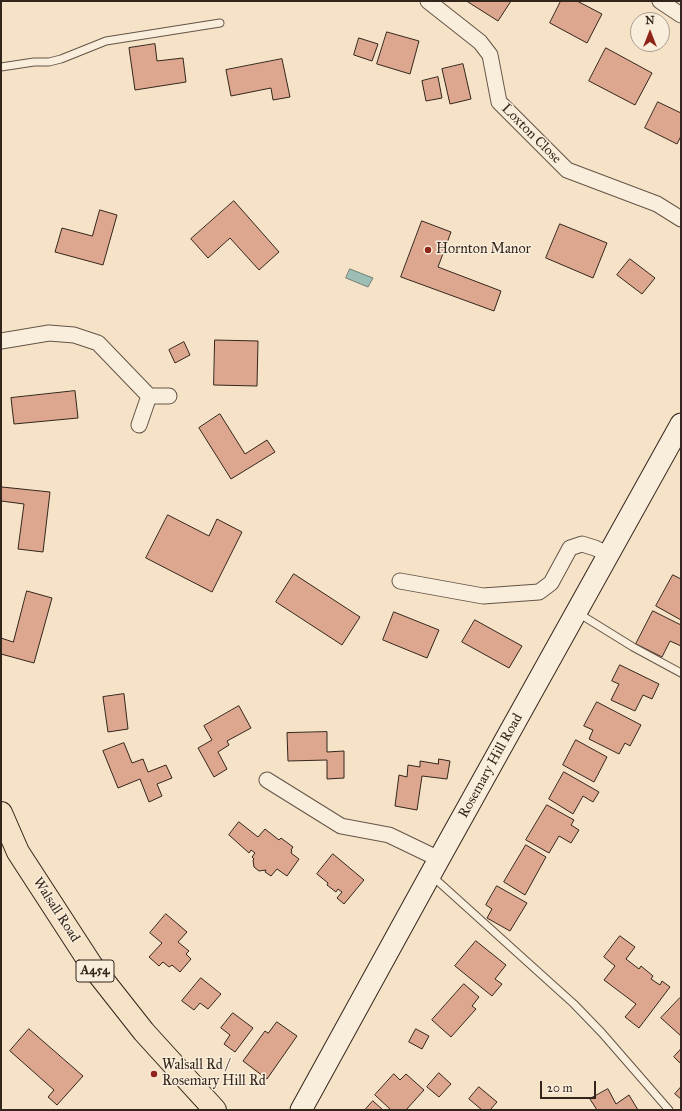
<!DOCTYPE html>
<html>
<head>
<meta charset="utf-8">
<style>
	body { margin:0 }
	#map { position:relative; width:682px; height:1111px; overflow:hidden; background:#f6e3c7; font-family:"IM FELL Great Primer",serif }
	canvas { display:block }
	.frame { position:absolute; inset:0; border:2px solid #33251b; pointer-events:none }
	.north { position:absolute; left:630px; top:12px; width:40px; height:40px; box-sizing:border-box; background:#f9eddb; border:1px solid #aa9d8e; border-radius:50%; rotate:0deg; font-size:11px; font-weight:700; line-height:16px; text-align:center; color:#33251b }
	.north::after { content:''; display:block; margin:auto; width:14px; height:18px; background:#8f2418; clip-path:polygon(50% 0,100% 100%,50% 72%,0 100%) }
	.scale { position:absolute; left:540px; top:1081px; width:56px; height:18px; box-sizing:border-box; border:2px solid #33251b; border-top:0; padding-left:5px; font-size:12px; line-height:14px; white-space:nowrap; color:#33251b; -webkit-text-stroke:3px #f9eddb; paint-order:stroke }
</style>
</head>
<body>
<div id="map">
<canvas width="682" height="1111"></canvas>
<div class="frame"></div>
<div class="north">N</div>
<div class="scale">20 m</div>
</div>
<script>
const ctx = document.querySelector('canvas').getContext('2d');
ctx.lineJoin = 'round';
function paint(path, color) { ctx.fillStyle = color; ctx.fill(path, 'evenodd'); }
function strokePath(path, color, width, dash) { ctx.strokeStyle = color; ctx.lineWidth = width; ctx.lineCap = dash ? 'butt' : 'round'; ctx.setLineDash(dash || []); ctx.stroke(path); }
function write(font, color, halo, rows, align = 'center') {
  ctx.font = font + ' "IM FELL Great Primer",serif'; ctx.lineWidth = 3; ctx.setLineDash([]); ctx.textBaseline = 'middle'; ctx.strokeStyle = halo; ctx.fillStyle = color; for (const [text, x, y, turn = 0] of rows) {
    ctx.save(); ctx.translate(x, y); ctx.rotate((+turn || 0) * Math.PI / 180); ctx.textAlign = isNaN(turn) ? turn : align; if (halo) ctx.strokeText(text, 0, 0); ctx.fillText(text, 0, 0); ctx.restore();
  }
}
const water = new Path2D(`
	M 350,269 L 373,278 L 368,287 L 346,278 Z`);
paint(water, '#9dbeb5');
strokePath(water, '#738177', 1);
const building = new Path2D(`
	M 469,1 L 511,1 L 498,21 L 468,2 Z
	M 561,1 L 577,1 L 602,14 L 587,43 L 550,23 Z
	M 387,32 L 419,41 L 410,74 L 377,64 Z
	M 359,38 L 378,44 L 372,61 L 354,55 Z
	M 155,44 L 157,61 L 183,58 L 186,82 L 135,90 L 129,48 Z
	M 606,48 L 652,73 L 635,105 L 589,81 Z
	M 282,59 L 290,97 L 273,100 L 271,88 L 231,96 L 226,70 Z
	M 463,64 L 471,99 L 450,104 L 442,69 Z
	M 438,77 L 442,98 L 426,101 L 422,81 Z
	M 658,102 L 681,113 L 681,136 L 677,144 L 645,128 Z
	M 234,201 L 279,252 L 259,270 L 230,238 L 208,258 L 191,239 Z
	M 100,210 L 117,215 L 103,265 L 55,252 L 62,228 L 92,236 Z
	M 422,221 L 451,232 L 438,267 L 501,291 L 494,311 L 401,277 Z
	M 560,224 L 607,243 L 593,278 L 546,258 Z
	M 630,259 L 655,278 L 642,294 L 617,275 Z
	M 215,340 L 258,341 L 257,386 L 214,385 Z
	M 184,342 L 190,355 L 175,363 L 169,350 Z
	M 75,391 L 78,418 L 14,424 L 11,398 Z
	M 220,414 L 245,454 L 267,440 L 275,452 L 231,479 L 199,428 Z
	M 2,487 L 50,492 L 43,552 L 18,549 L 24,504 L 1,501 Z
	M 168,515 L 209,536 L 217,519 L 242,532 L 212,592 L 146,558 Z
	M 294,574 L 360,617 L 342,645 L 276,602 Z
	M 673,575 L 681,579 L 681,620 L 656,606 Z
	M 27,591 L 52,598 L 34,663 L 1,654 L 1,638 L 13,642 Z
	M 653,611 L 681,625 L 681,646 L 670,641 L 662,657 L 636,644 Z
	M 394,612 L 439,630 L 427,658 L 383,640 Z
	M 475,620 L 522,646 L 509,668 L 462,642 Z
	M 620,665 L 659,684 L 652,699 L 643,695 L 635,711 L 611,700 L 619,684 L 612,681 Z
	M 124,694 L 128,729 L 108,732 L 103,697 Z
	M 597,702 L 641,725 L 630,746 L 625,743 L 619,754 L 589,739 L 593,730 L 584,726 Z
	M 239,706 L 251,728 L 227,741 L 229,745 L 218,752 L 227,769 L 214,777 L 198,748 L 212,740 L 204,726 Z
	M 327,732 L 327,752 L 344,751 L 344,778 L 327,779 L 327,760 L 288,761 L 287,733 Z
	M 576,740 L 607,757 L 594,782 L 563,765 Z
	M 124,743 L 132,763 L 143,759 L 148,772 L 166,765 L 172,778 L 157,784 L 162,796 L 149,802 L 140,779 L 118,788 L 103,751 Z
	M 439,759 L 450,761 L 447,779 L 422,776 L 417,810 L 395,806 L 399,775 L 407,777 L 408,765 L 420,767 L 420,761 L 438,764 Z
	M 564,772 L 599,792 L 593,802 L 583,796 L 573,814 L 549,799 Z
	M 547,805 L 574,820 L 571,825 L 579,830 L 571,843 L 559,836 L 549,853 L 526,840 Z
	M 239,822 L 258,837 L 265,829 L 279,840 L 281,838 L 293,847 L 291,850 L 292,851 L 291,853 L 299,859 L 287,876 L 277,869 L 271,876 L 265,872 L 266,870 L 259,871 L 254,867 L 253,860 L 254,859 L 252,857 L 255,853 L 251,850 L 249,853 L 229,835 Z
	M 526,845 L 546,857 L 525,895 L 504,882 Z
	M 333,854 L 364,880 L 344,904 L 337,898 L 342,892 L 338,889 L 336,892 L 327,885 L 328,883 L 317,874 Z
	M 497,886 L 527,903 L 510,931 L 487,918 L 492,909 L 486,905 Z
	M 166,914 L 187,932 L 178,942 L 189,951 L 186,954 L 191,959 L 180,972 L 172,965 L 169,967 L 163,962 L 159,966 L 149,957 L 162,943 L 150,933 Z
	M 620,936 L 635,947 L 626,959 L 639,969 L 641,966 L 653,976 L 651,979 L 660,985 L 662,981 L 670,987 L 639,1028 L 625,1017 L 636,1004 L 604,980 L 615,966 L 604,957 Z
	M 476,941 L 506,965 L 495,979 L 502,984 L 492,996 L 455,966 Z
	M 201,978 L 221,994 L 208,1009 L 200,1003 L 194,1010 L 182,1001 Z
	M 464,984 L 479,997 L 472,1006 L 476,1009 L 451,1037 L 432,1020 Z
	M 680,998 L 681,999 L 681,1036 L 661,1018 Z
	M 233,1013 L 253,1028 L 235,1052 L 224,1044 L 230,1035 L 221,1028 Z
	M 277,1022 L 297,1036 L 267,1079 L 243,1061 L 265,1031 L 268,1033 Z
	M 29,1029 L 83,1076 L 57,1105 L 48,1097 L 54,1090 L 10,1051 Z
	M 416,1029 L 429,1036 L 422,1049 L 409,1042 Z
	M 681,1049 L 681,1064 L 674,1057 Z
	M 439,1073 L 451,1084 L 439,1097 L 427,1087 Z
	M 394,1074 L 400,1080 L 406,1074 L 424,1090 L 406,1110 L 391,1110 L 375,1095 Z
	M 479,1087 L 497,1102 L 490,1110 L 482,1110 L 469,1099 Z
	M 681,1087 L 681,1099 L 675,1094 Z
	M 608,1089 L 616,1104 L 629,1095 L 638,1110 L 597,1110 L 590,1099 Z
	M 373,1101 L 383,1110 L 365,1110 Z`);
paint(building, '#dda78f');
strokePath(building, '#33251b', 1);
const lane = new Path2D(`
	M 1,67 L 34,62 L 49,62 L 61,59 L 106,41 L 220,23
	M 578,613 L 633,647 L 681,673
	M 432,876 L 574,1004 L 602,1033 L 669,1110`);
const street = new Path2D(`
	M 428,1 L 480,42 L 490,55 L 499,102 L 567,170 L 657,204 L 681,219
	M 660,1 L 681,15
	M 1,341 L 49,333 L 74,335 L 98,343 L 149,396 L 169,396
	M 139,425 L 149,396
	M 400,581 L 483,596 L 539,592 L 551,583 L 570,548 L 582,544 L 595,548 L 609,555
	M 267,780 L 341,826 L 389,835 L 439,859`);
const secondary = new Path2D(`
	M 301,1110 L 439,859 L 681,424`);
const primary = new Path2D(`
	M 1,813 L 18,852 L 92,966 L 144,1032 L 215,1110`);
strokePath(lane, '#645446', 9);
strokePath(street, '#645446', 17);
strokePath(secondary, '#33251b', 23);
strokePath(primary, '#33251b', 24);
strokePath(lane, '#f9eddb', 7);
strokePath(street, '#f9eddb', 15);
strokePath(secondary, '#f9eddb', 21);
strokePath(primary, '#f6e3c7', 22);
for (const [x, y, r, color] of [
	[428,250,4,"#8f2418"],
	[154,1074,4,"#8f2418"]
]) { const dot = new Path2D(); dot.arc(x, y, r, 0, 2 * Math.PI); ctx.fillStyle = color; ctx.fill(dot); strokePath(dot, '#f9eddb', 1.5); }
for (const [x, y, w] of [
	[95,971,38]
]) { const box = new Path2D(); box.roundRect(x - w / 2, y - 11, w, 22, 3); ctx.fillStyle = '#f9eddb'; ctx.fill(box); strokePath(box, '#33251b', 1); }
write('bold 13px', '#33251b', null, [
	["A454",95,971]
]);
write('14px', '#33251b', '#f9eddb', [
	["Loxton Close",531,134,45],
	["Rosemary Hill Road",491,766,-61],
	["Walsall Road",56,910,57]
]);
write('14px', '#33251b', '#f9eddb', [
	["Hornton Manor",436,250],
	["Walsall Rd /",162,1066],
	["Rosemary Hill Rd",162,1082]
], 'left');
</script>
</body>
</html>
